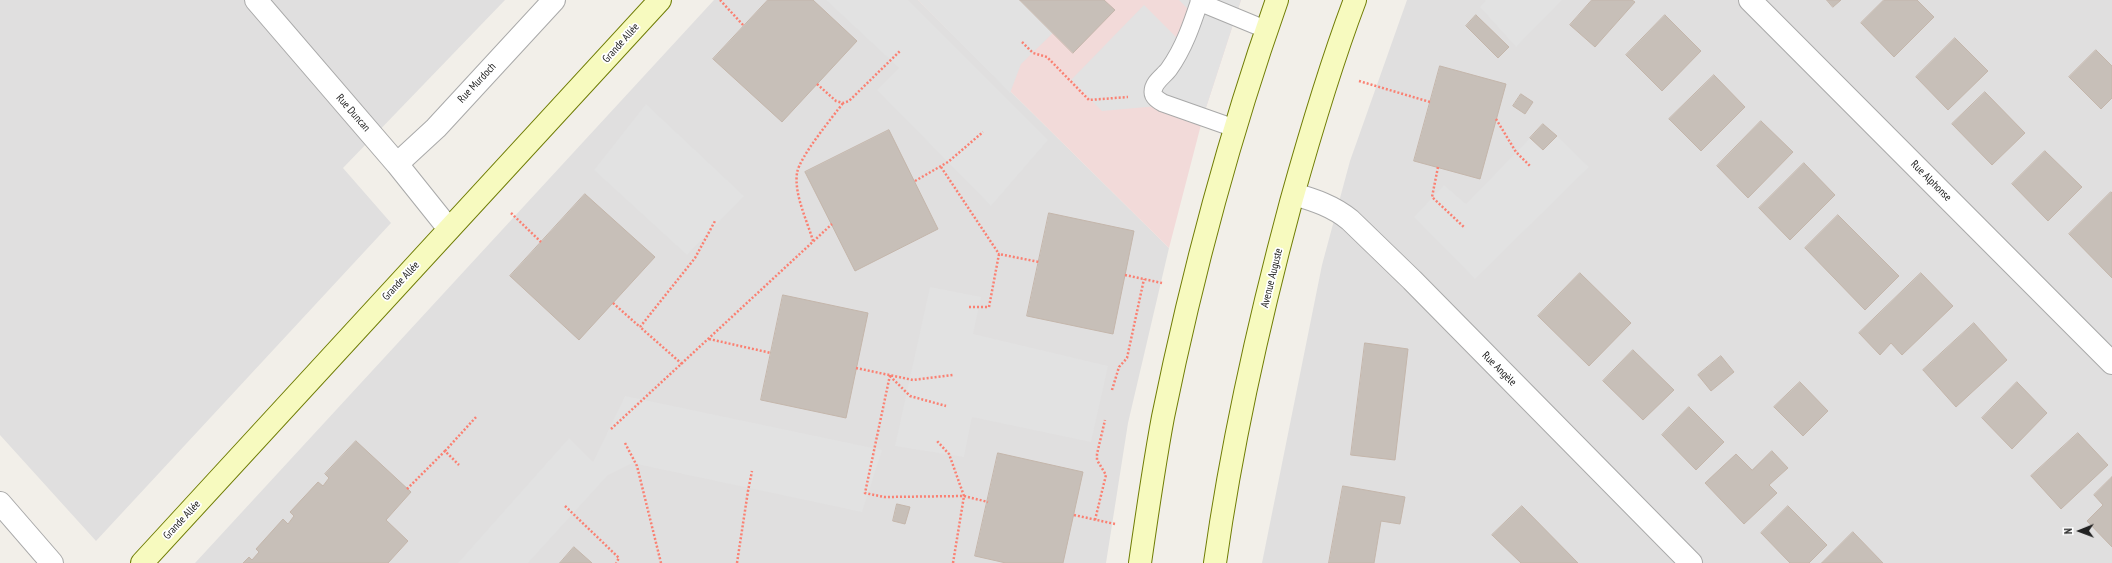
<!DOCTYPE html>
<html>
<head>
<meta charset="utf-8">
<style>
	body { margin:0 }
	#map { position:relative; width:2112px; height:563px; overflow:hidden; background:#f2efe9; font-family:"PT Sans Narrow",sans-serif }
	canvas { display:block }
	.north { position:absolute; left:2060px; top:511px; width:40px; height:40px; -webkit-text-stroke:3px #fff; paint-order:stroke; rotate:269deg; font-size:11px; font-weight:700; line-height:16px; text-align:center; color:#222 }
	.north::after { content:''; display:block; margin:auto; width:14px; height:18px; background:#222; clip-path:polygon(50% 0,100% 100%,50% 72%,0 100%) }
</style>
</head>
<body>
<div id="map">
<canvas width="2112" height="563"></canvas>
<div class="north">N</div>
</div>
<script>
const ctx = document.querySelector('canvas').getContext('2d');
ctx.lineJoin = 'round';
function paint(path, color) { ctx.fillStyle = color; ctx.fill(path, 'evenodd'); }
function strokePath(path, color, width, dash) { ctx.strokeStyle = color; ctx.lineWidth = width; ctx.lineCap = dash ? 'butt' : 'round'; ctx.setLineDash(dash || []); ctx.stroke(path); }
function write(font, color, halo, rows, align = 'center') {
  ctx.font = font + ' "PT Sans Narrow",sans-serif'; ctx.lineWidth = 3.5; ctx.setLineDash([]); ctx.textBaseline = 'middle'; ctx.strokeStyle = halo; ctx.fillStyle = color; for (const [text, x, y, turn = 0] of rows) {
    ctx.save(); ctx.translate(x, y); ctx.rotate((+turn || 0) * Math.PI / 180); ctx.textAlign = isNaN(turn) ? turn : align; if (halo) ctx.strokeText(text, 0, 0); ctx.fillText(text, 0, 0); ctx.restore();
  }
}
paint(new Path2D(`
	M 0,0 L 505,0 L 343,168 L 391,223 L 96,541 L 0,435 Z
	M 714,0 L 918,0 L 1169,248 L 1128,423 L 1106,563 L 195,563 Z
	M 1407,0 L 2112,0 L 2112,563 L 1262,563 L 1322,265 L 1350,161 Z`), '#e0dfdf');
paint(new Path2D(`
	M 918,0 L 1241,0 L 1203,117 L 1169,248 Z`), '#f2dad9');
paint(new Path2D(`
	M 826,0 L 908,0 L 1048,140 L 991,206 L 877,90 L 899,68 Z
	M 918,0 L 1020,0 L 1053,33 L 1021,64 L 1010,93 Z
	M 1179,0 L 1241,0 L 1203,117 L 1169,105 L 1102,111 L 1071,80 L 1144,5 L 1183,44 L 1194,15 Z
	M 1486,0 L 1562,0 L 1516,47 L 1480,7 Z
	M 646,104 L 744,196 L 687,255 L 594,170 Z
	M 1557,136 L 1589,167 L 1475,279 L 1414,217 L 1444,185 L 1466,204 L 1530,138 L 1543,150 Z
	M 930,287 L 981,297 L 973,334 L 1108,366 L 1091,442 L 972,417 L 964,457 L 895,446 Z
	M 625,396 L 882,450 L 862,512 L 632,463 L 608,475 L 528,563 L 458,563 L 569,438 L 593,462 Z`), '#e2e2e2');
const building = new Path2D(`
	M 768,0 L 813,0 L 857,41 L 782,122 L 713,59 Z
	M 1020,0 L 1104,0 L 1115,10 L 1073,53 Z
	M 1592,0 L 1632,0 L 1635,2 L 1595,47 L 1570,25 Z
	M 1827,0 L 1841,0 L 1833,7 Z
	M 1884,0 L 1917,0 L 1934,17 L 1894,57 L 1861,23 Z
	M 1476,15 L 1509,47 L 1498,58 L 1466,26 Z
	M 1665,15 L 1701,51 L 1662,91 L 1626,55 Z
	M 1955,38 L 1988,71 L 1948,110 L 1916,77 Z
	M 2096,50 L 2112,66 L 2112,98 L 2101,109 L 2069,77 Z
	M 1440,66 L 1506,84 L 1480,179 L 1414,161 Z
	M 1714,75 L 1745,107 L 1701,151 L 1669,119 Z
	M 1985,92 L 2025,133 L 1992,165 L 1952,124 Z
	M 1521,94 L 1533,102 L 1525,114 L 1513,106 Z
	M 1761,121 L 1793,152 L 1748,198 L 1717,166 Z
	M 1543,124 L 1557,136 L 1543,150 L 1530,138 Z
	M 889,130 L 938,229 L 855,271 L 805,172 Z
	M 2045,151 L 2082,187 L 2048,221 L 2012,184 Z
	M 1804,163 L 1835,195 L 1790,240 L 1759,208 Z
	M 2111,192 L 2112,193 L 2112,278 L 2069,234 Z
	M 585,194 L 655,257 L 579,340 L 510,276 Z
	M 1049,213 L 1134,231 L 1113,334 L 1027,316 Z
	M 1838,215 L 1899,276 L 1865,310 L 1805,248 Z
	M 1580,273 L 1631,323 L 1589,366 L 1538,316 Z
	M 1921,273 L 1953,306 L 1902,355 L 1891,343 L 1880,355 L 1859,333 Z
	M 783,295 L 868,313 L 846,418 L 761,400 Z
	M 1974,323 L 2007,360 L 1956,407 L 1923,370 Z
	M 1365,343 L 1408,349 L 1395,460 L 1351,455 Z
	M 1633,350 L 1674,390 L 1643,420 L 1603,381 Z
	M 1721,356 L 1734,372 L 1711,391 L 1698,375 Z
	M 1800,382 L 1828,411 L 1803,436 L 1774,407 Z
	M 2017,382 L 2047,413 L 2012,449 L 1982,418 Z
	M 1689,407 L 1724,442 L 1696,470 L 1662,435 Z
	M 2078,433 L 2108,465 L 2061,509 L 2031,476 Z
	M 356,441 L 411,492 L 386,520 L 408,541 L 388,563 L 243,563 L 249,557 L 252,560 L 259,552 L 256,549 L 283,519 L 288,524 L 294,516 L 290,512 L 318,482 L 323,486 L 329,478 L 325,474 Z
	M 1772,451 L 1788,468 L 1769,485 L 1777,493 L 1744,524 L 1705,483 L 1736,454 L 1752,470 Z
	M 998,453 L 1083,472 L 1063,563 L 1006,563 L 975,556 Z
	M 2112,477 L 2112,547 L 2087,521 L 2103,505 L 2094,495 Z
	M 1343,486 L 1405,497 L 1400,524 L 1381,521 L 1374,563 L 1329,563 Z
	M 897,504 L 910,507 L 905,524 L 893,521 Z
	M 1522,506 L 1578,563 L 1521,563 L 1492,535 Z
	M 1788,506 L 1827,545 L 1809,563 L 1790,563 L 1761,533 Z
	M 1853,532 L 1883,563 L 1822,563 Z
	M 574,547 L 592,563 L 560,563 Z`);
paint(building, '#c7bfb8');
strokePath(building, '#c4b6ab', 1);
const lane = new Path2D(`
	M 1200,0 C 1192,24 1184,48 1169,69 C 1164,76 1153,82 1153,92 C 1153,97 1158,100 1163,103 L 1234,128
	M 1199,2 L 1267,30`);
const street = new Path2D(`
	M 256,0 L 397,164 L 449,229
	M 1750,0 L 2112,363
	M 397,164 L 436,128 L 554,0
	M 1294,194 C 1314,200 1333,206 1350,220 L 1412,280 L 1691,563
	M 0,503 L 52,563`);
const secondary = new Path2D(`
	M 142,563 L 660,0
	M 1140,563 C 1147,514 1154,465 1163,417 C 1192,275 1229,136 1277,0
	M 1215,563 C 1232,441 1259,321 1291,202 C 1310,134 1330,66 1355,0`);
strokePath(lane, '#a9a9a9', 19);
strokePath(street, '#a9a9a9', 24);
strokePath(secondary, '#707d05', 24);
strokePath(new Path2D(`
	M 720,0 L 744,26
	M 1022,42 L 1033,53 L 1047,57 L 1089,100 L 1128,97
	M 1359,81 L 1430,102
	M 817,84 L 836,101 L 843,103 L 849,101 L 900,51
	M 1496,119 L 1516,152 L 1530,166
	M 941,167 L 999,254
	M 1438,167 L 1432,197 L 1465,228
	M 915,181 L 948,162 L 983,132
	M 511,213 L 541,242
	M 813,241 C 807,220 794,195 797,173 C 800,156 832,118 843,103
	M 1125,275 L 1162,283
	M 613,303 L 640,327
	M 969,307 L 989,307 L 999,254 L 1039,262
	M 709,339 L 771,353
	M 682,364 L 640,327 L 695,258 L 715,221
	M 856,368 L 913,380 L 953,375
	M 890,375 L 865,493 L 884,497 L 964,496 L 949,454 L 937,441
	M 890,376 L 910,396 L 946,406
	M 1112,390 L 1119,367 L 1127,358 L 1144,279
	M 611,429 L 832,224
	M 625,443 L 637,466 L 661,563
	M 445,451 L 477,416
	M 407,489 L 445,451 L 459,465
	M 565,506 L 619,558 L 616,563
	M 1074,515 L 1115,524
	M 1095,520 L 1106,475 L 1097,460 L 1097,454 L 1105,420
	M 737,563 L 748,491 L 752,471
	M 953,563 L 964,496 L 988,502`), '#fa8072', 2.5, [2, 2]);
strokePath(lane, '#fff', 17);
strokePath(street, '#fff', 22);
strokePath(secondary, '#f7fabf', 22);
write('11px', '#222', '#fff', [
	["Grande Allée",621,43,-48],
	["Rue Murdoch",477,83,-47],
	["Rue Duncan",353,113,49],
	["Rue Alphonse",1931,181,45],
	["Avenue Auguste",1272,278,-76],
	["Grande Allée",401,281,-47],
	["Rue Angèle",1499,369,45],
	["Grande Allée",182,520,-47]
]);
</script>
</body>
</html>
